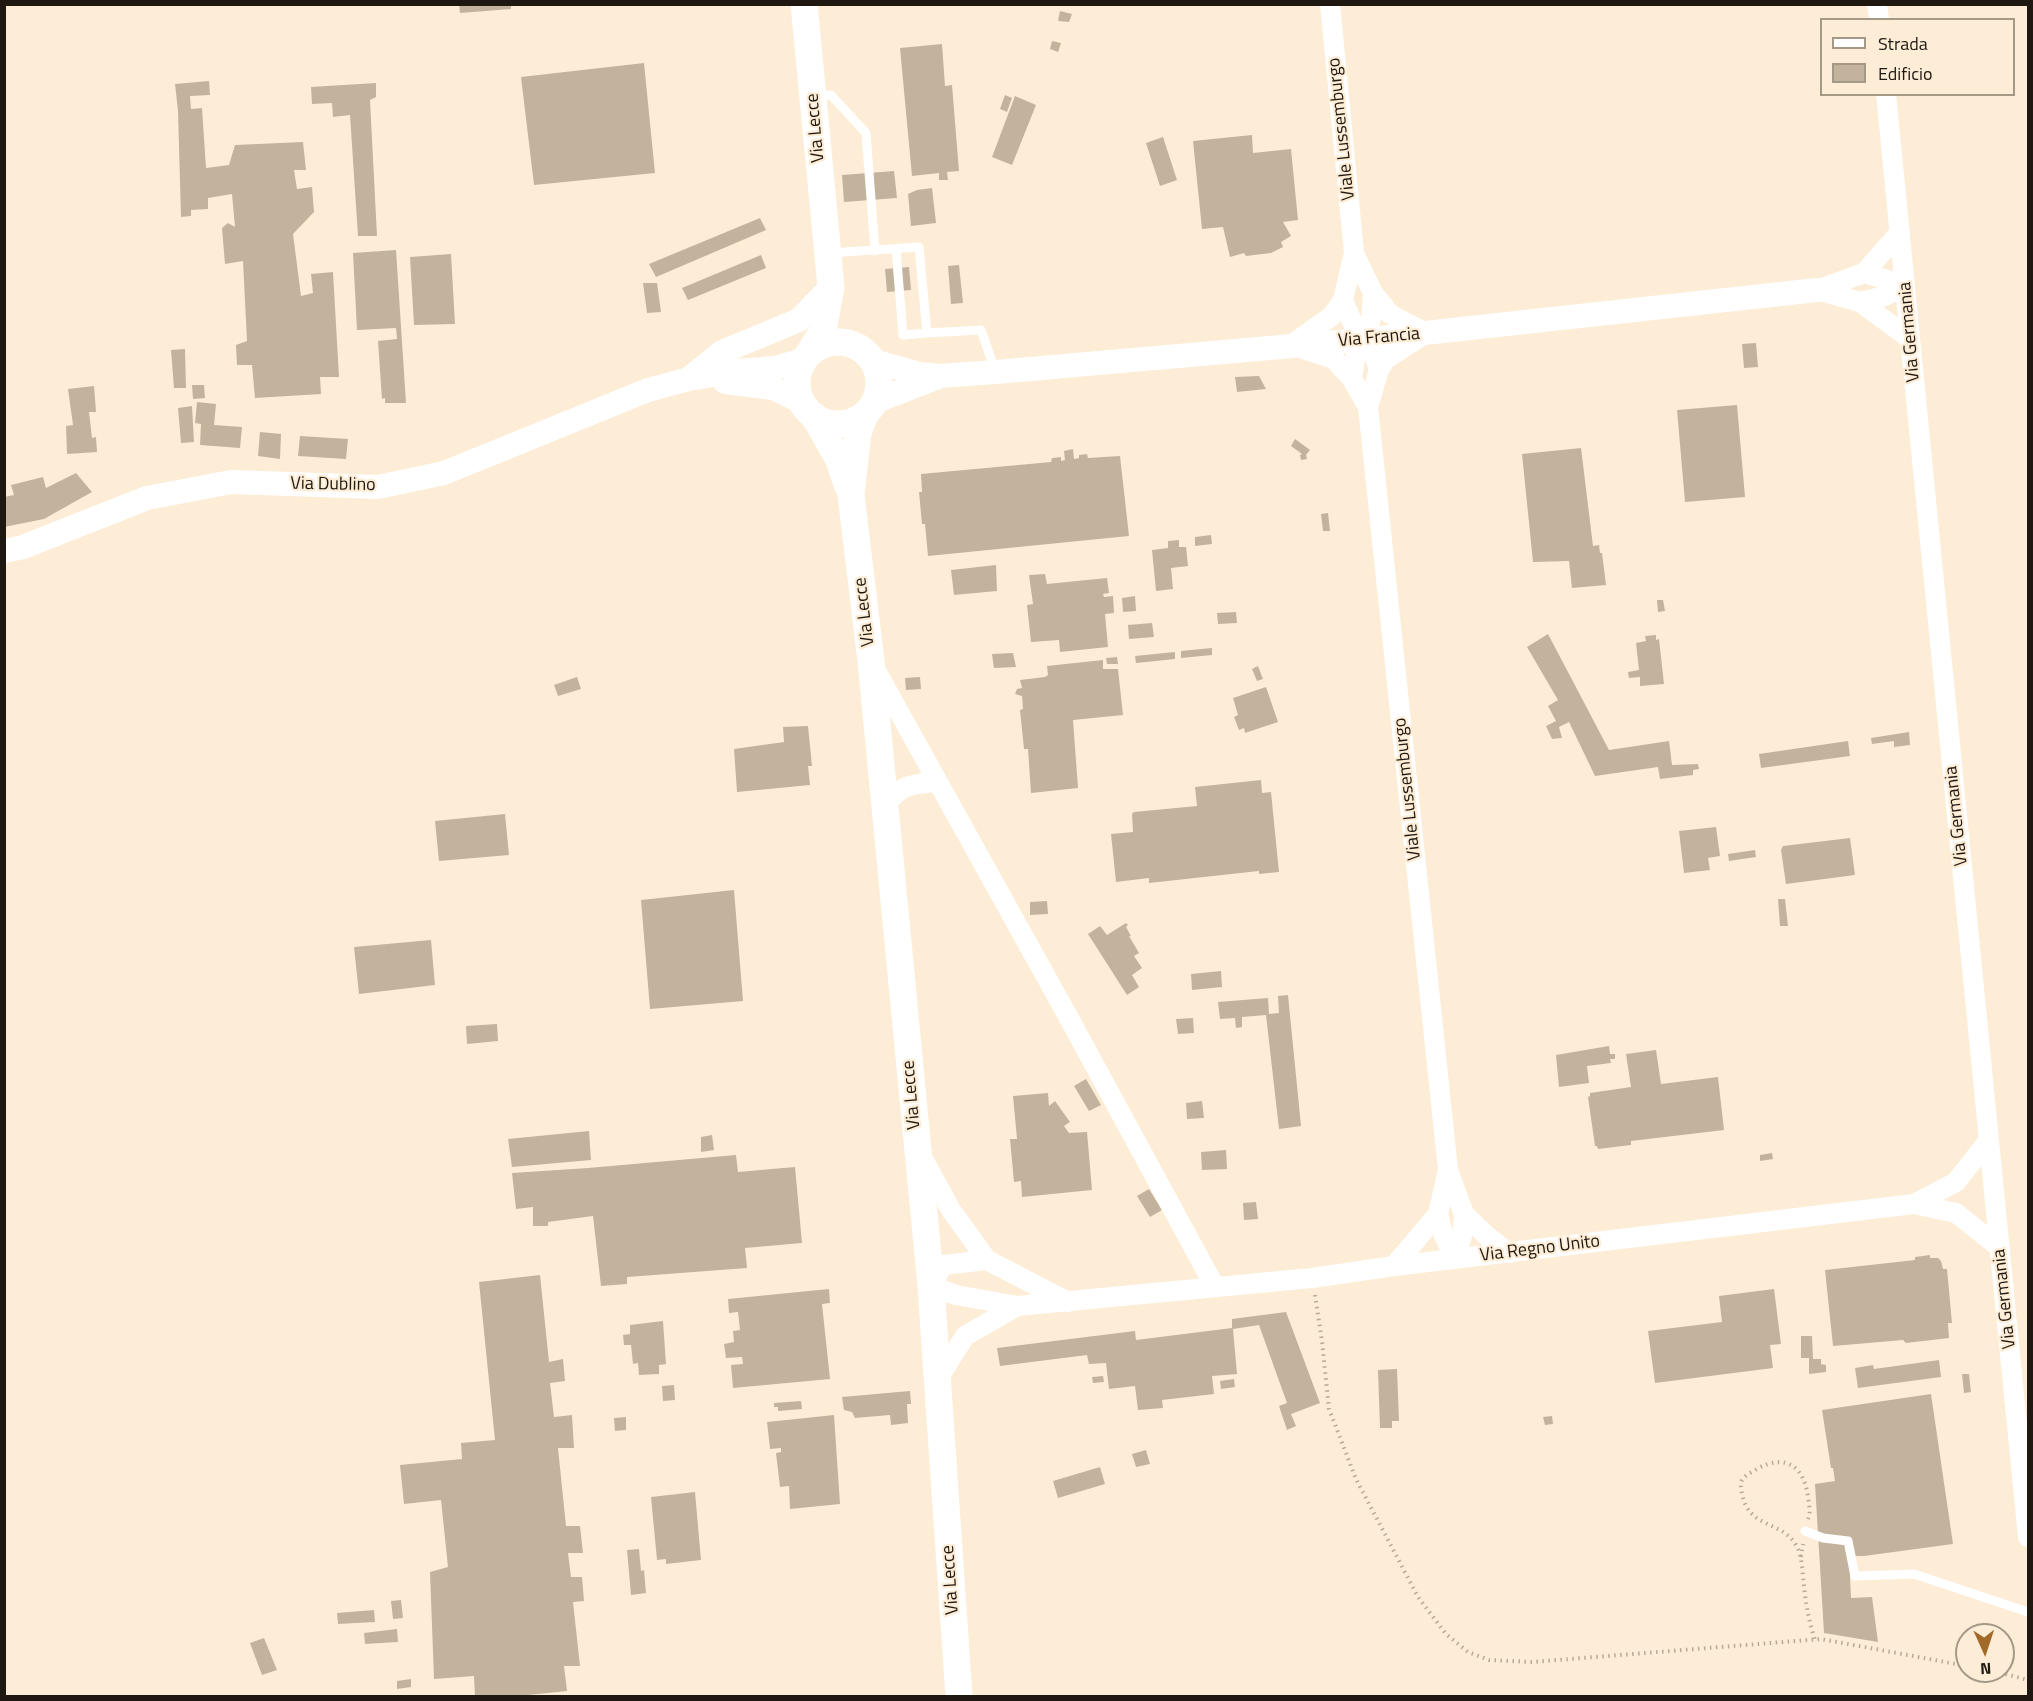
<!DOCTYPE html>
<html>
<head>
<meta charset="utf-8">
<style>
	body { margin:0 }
	#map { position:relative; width:2033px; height:1701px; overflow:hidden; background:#feedd6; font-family:"Titillium Web",sans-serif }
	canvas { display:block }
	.frame { position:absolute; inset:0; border:6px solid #1e1810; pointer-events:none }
	.legend { position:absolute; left:1820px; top:18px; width:195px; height:78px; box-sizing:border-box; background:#feedd6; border:2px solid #a49887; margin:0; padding:8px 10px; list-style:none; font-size:18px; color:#1e1810 }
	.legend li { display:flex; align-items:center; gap:12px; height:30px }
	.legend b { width:30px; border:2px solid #a49887 }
	.north { position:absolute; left:1955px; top:1623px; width:60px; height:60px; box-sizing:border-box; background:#feedd6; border:2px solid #a49887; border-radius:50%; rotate:177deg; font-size:16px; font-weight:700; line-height:24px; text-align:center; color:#1e1810 }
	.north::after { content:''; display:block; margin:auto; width:21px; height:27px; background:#a26a27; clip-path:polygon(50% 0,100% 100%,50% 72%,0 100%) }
</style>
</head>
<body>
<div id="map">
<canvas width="2033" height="1701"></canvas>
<div class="frame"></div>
<ul class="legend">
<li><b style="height:8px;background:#fff"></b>Strada</li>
<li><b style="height:16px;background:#c3b39d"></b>Edificio</li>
</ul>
<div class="north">N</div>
</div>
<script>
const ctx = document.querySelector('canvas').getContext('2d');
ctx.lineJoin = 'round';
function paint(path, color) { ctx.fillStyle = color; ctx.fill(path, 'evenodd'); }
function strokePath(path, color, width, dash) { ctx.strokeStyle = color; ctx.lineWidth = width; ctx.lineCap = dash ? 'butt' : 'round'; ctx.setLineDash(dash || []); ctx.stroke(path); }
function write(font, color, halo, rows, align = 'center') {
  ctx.font = font + ' "Titillium Web",sans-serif'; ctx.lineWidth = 4.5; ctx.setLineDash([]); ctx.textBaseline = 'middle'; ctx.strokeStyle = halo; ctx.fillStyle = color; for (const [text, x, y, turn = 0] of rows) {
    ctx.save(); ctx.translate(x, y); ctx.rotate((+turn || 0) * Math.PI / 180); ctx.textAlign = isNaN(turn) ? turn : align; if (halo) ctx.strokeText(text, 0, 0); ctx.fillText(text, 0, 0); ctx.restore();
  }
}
paint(new Path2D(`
	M 459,4 L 511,4 L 511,9 L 460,13 Z
	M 1060,11 L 1072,14 L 1069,22 L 1058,21 Z
	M 1052,41 L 1061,43 L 1058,52 L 1050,49 Z
	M 942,44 L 945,86 L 952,85 L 959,171 L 947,172 L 948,180 L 939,180 L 939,173 L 912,176 L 900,48 Z
	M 644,63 L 655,173 L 534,185 L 521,77 Z
	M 209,81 L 210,95 L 190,96 L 191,109 L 202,108 L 206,168 L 229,165 L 235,145 L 303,142 L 306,170 L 294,170 L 297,189 L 312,187 L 314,212 L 293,234 L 301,296 L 313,293 L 311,274 L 333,272 L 339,377 L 320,377 L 321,394 L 255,398 L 252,365 L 237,365 L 236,345 L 247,341 L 243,261 L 225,264 L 222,228 L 228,223 L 235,227 L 232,194 L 208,198 L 208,209 L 191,210 L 191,216 L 181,217 L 178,111 L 175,84 Z
	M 376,83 L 376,97 L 370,100 L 377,236 L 358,236 L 350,115 L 333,117 L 332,103 L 312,104 L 311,87 Z
	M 1005,95 L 1012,98 L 1007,112 L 1000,109 Z
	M 1015,96 L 1036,105 L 1012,165 L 992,157 Z
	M 1252,135 L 1253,153 L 1291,149 L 1298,220 L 1283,222 L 1291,236 L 1281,242 L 1283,247 L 1271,253 L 1246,256 L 1244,253 L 1230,257 L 1223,227 L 1202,229 L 1193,141 Z
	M 1163,137 L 1177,180 L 1160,186 L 1146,143 Z
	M 894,171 L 897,198 L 844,202 L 842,175 Z
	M 932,188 L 936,223 L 911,226 L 908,194 L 917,190 Z
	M 760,218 L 766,230 L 656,277 L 649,264 Z
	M 396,250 L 406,403 L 385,403 L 385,398 L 382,399 L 378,341 L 397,339 L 396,328 L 357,330 L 353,253 Z
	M 451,254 L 455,324 L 414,325 L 410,257 Z
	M 761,255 L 766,268 L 688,300 L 682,288 Z
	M 959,265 L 963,303 L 951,304 L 948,266 Z
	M 909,267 L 911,290 L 887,292 L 885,269 Z
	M 643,283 L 657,283 L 661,312 L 647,313 Z
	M 1756,343 L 1758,367 L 1744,368 L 1742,344 Z
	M 185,349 L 186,388 L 174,388 L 171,350 Z
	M 1259,376 L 1266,389 L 1237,392 L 1235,377 Z
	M 192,385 L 204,385 L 205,398 L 193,399 Z
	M 94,386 L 96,412 L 89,412 L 92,438 L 96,437 L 97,452 L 67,454 L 66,426 L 73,425 L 68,389 Z
	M 197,402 L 216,404 L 214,425 L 242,427 L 240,448 L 200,445 L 201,424 L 195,423 Z
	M 1737,405 L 1745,497 L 1685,502 L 1677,410 Z
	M 192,406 L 194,442 L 181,443 L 178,408 Z
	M 260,432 L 281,434 L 280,459 L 258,456 Z
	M 300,436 L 348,439 L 346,459 L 298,456 Z
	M 1295,439 L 1310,450 L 1306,455 L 1307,459 L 1301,460 L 1300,455 L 1302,454 L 1291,446 Z
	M 1581,448 L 1593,546 L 1599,545 L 1600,553 L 1602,553 L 1606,585 L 1572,588 L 1569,561 L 1533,562 L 1522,454 Z
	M 1073,449 L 1074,459 L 1079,458 L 1079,455 L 1087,454 L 1088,458 L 1120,456 L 1129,536 L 928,556 L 925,524 L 922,524 L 919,492 L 922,492 L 921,474 L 1051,462 L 1052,458 L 1061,457 L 1061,461 L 1065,460 L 1064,451 Z
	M 76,473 L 92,492 L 44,519 L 4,527 L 4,497 L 14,495 L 11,485 L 43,477 L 46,488 Z
	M 1328,513 L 1330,531 L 1323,531 L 1321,514 Z
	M 1211,535 L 1212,544 L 1195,546 L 1195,537 Z
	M 1179,540 L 1179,547 L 1186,547 L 1188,566 L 1171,568 L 1173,589 L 1156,591 L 1152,550 L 1168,548 L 1168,541 Z
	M 996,565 L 997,591 L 954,595 L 951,570 Z
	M 1045,574 L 1047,584 L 1107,578 L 1109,593 L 1103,594 L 1104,597 L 1113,596 L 1114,613 L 1105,614 L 1108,647 L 1060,652 L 1059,640 L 1031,642 L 1027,605 L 1033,604 L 1029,575 Z
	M 1135,596 L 1136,611 L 1123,612 L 1122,598 Z
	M 1657,600 L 1663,600 L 1665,611 L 1658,612 Z
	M 1236,612 L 1237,623 L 1218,624 L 1217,613 Z
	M 1152,623 L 1154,637 L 1129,639 L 1128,625 Z
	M 1548,634 L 1609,750 L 1669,741 L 1672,765 L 1698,764 L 1699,769 L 1693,770 L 1693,775 L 1660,779 L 1658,767 L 1595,776 L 1569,722 L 1559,727 L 1562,738 L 1552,739 L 1546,726 L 1556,721 L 1548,706 L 1558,700 L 1527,647 Z
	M 1656,635 L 1656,640 L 1659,639 L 1664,684 L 1640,686 L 1640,677 L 1629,678 L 1628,672 L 1639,670 L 1636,643 L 1646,641 L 1645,636 Z
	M 1212,648 L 1212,655 L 1181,658 L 1181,651 Z
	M 1175,652 L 1175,659 L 1136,663 L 1135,656 Z
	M 1013,653 L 1016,667 L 994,668 L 992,654 Z
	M 1117,657 L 1118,664 L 1107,664 L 1106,658 Z
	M 1103,660 L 1103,669 L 1118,669 L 1123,715 L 1073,720 L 1078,788 L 1031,793 L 1028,749 L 1024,749 L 1020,710 L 1023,709 L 1022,696 L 1015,694 L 1017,689 L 1022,688 L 1020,680 L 1045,677 L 1048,675 L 1047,666 Z
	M 1258,666 L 1263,679 L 1257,681 L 1252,669 Z
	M 577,677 L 581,689 L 558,696 L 554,685 Z
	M 920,677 L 921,689 L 906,690 L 905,678 Z
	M 1266,687 L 1278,722 L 1245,733 L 1244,728 L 1239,730 L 1234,717 L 1238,715 L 1233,698 Z
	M 808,726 L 812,766 L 808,766 L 810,785 L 737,792 L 734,749 L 784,742 L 783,727 Z
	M 1909,732 L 1910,745 L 1894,747 L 1894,741 L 1872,744 L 1871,738 Z
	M 1848,741 L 1850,756 L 1761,768 L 1759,754 Z
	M 1261,780 L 1262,793 L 1271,792 L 1279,872 L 1259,874 L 1259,871 L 1149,883 L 1149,878 L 1116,882 L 1111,834 L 1133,832 L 1132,814 L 1134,812 L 1197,806 L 1195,787 Z
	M 505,814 L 509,855 L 439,861 L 435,821 Z
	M 1716,827 L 1720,856 L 1708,858 L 1710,870 L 1684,873 L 1679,831 Z
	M 1850,838 L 1855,875 L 1786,884 L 1781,850 L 1783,846 Z
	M 1755,850 L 1756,857 L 1729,861 L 1728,854 Z
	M 734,890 L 743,1001 L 650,1009 L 641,900 Z
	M 1778,899 L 1785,899 L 1788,926 L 1780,926 Z
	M 1047,901 L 1048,914 L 1030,915 L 1030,902 Z
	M 1126,923 L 1128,925 L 1126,927 L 1131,936 L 1129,936 L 1139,953 L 1134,956 L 1142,968 L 1132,975 L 1139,987 L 1127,995 L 1088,934 L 1100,926 L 1107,935 Z
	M 431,940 L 435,985 L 359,994 L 354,947 Z
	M 1221,971 L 1222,987 L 1192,990 L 1191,974 Z
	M 1288,995 L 1301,1126 L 1279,1129 L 1266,1015 L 1242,1017 L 1242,1027 L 1236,1028 L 1235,1018 L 1220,1019 L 1218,1002 L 1268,998 L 1269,1014 L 1279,1013 L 1278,996 Z
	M 1193,1018 L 1194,1033 L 1178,1034 L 1176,1019 Z
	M 497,1024 L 498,1041 L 467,1044 L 466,1026 Z
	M 1609,1046 L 1610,1054 L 1615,1054 L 1615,1059 L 1610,1059 L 1611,1063 L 1587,1066 L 1589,1083 L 1559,1087 L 1556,1055 Z
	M 1656,1050 L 1661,1084 L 1718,1077 L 1724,1130 L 1631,1141 L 1631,1145 L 1598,1149 L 1597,1146 L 1595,1146 L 1588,1097 L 1590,1096 L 1590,1093 L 1631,1087 L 1626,1054 Z
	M 1086,1079 L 1101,1105 L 1089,1111 L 1074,1086 Z
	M 1048,1093 L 1049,1106 L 1055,1101 L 1070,1122 L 1064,1126 L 1069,1133 L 1087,1132 L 1092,1190 L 1022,1197 L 1021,1181 L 1014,1182 L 1010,1139 L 1017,1139 L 1013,1096 Z
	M 1202,1101 L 1204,1118 L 1187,1119 L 1186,1103 Z
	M 589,1131 L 591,1160 L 512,1167 L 508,1139 Z
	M 712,1135 L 714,1150 L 701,1152 L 701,1137 Z
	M 1226,1150 L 1227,1169 L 1202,1170 L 1201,1152 Z
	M 1772,1153 L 1773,1159 L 1760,1161 L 1760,1155 Z
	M 736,1155 L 738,1172 L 795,1167 L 802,1243 L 745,1248 L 747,1268 L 627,1277 L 627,1284 L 601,1286 L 593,1216 L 548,1222 L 548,1226 L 533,1226 L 533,1207 L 516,1209 L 512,1173 L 588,1168 Z
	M 1149,1189 L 1162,1210 L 1150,1217 L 1137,1196 Z
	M 1256,1202 L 1258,1219 L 1244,1220 L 1243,1203 Z
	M 1930,1255 L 1930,1258 L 1938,1258 L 1941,1261 L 1943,1269 L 1947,1269 L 1952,1323 L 1948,1323 L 1949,1338 L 1906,1343 L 1903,1340 L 1833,1346 L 1825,1270 L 1915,1260 L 1915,1257 Z
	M 540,1275 L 549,1362 L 563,1359 L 565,1381 L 550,1383 L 554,1417 L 572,1415 L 574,1448 L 558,1448 L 566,1526 L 580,1526 L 583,1553 L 568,1553 L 571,1577 L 582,1577 L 584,1601 L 573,1602 L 580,1666 L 564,1666 L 567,1691 L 518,1696 L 475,1696 L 474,1676 L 434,1679 L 430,1572 L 448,1567 L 441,1500 L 404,1504 L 400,1465 L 462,1459 L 461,1443 L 495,1440 L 479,1282 Z
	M 829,1289 L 830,1303 L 822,1304 L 830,1379 L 733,1388 L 731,1365 L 743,1364 L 742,1357 L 726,1358 L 724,1344 L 734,1342 L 733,1331 L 740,1330 L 738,1312 L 729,1313 L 728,1299 Z
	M 1774,1289 L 1781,1344 L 1770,1345 L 1773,1368 L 1655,1383 L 1648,1331 L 1722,1322 L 1719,1296 Z
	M 1286,1312 L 1320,1403 L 1291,1414 L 1296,1426 L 1287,1430 L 1279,1406 L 1287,1403 L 1259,1325 L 1233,1329 L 1237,1374 L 1212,1376 L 1214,1394 L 1162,1400 L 1163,1408 L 1138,1410 L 1135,1386 L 1109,1389 L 1106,1363 L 1089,1364 L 1087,1355 L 1000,1366 L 997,1348 L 1135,1331 L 1136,1340 L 1232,1328 L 1232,1319 Z
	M 663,1321 L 666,1364 L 659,1365 L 659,1374 L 639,1375 L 638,1363 L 633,1364 L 631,1345 L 624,1345 L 623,1335 L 630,1334 L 630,1325 Z
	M 1801,1336 L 1812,1336 L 1813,1359 L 1821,1359 L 1821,1364 L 1826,1365 L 1826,1372 L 1809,1374 L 1809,1358 L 1801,1358 Z
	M 1939,1360 L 1941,1377 L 1858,1388 L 1855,1368 L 1873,1365 L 1874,1369 Z
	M 1397,1369 L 1399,1421 L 1392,1421 L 1392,1428 L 1380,1428 L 1378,1370 Z
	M 1962,1374 L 1969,1374 L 1971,1392 L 1964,1393 Z
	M 1103,1376 L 1104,1382 L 1093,1383 L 1092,1377 Z
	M 1234,1379 L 1235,1387 L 1221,1389 L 1220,1381 Z
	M 674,1385 L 675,1400 L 663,1401 L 662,1386 Z
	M 910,1391 L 911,1404 L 907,1404 L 908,1423 L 891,1425 L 890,1415 L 855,1418 L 852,1412 L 844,1410 L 842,1397 Z
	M 1931,1394 L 1953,1544 L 1864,1556 L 1849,1556 L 1851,1598 L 1872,1597 L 1878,1642 L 1824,1633 L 1815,1484 L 1835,1481 L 1833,1468 L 1831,1468 L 1822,1410 Z
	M 801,1401 L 802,1409 L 778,1411 L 778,1407 L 774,1407 L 774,1403 Z
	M 834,1415 L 840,1504 L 790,1509 L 789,1486 L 780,1487 L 776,1453 L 781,1452 L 781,1448 L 770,1449 L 767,1422 Z
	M 1552,1416 L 1553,1424 L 1545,1425 L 1543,1417 Z
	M 626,1417 L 626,1430 L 615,1431 L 614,1418 Z
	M 1146,1450 L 1150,1464 L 1136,1467 L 1132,1454 Z
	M 1100,1467 L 1105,1484 L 1058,1498 L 1053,1481 Z
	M 695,1492 L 701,1560 L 666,1564 L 666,1559 L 657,1560 L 651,1497 Z
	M 639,1549 L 641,1571 L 644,1570 L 646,1593 L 631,1595 L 627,1550 Z
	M 401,1600 L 403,1618 L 393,1619 L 391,1601 Z
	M 374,1610 L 375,1622 L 338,1624 L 337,1613 Z
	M 397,1629 L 398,1642 L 365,1644 L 364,1633 Z
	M 264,1638 L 277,1670 L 262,1675 L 250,1643 Z
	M 411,1679 L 411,1687 L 397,1689 L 397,1681 Z`), '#c3b39d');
strokePath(new Path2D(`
	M 1315,1295 L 1322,1341 L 1329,1409 L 1356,1479 L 1418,1597 L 1446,1634 L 1468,1652 L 1489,1660 L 1532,1662 L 1821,1639 L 1967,1666
	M 1808,1519 C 1811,1512 1809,1505 1808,1497 C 1804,1466 1785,1453 1757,1469 C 1752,1472 1745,1475 1742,1480 C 1740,1484 1741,1489 1742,1494 C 1749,1529 1781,1520 1796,1545 C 1803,1557 1802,1573 1804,1586 C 1806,1605 1809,1622 1815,1640
	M 1801,1557 L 1803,1544
	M 1994,1671 L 2028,1680`), '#b7a997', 4, [1.5, 4.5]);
strokePath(new Path2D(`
	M 814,96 L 831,95 L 866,133 L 875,251
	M 896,249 L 903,335 L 927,333
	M 830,253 L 919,247 L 927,333 L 981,330 L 995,370
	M 1805,1531 L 1823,1538 L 1848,1541 L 1855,1576 L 1914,1574 L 2028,1612`), '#fff', 9);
strokePath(new Path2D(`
	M 1877,4 L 1879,20
	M 1886,94 L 2028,1537
	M 1354,253 L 1373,293 L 1390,314 L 1426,333
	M 1864,273 L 1905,285
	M 1817,290 L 1860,302 L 1910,339
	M 1817,290 L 1864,273 L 1900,232
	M 1343,300 L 1353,324 L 1361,340 L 1373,353 L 1379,370
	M 1860,302 L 1885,296 L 1905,285
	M 1426,333 L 1386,359 L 1379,370 L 1368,407 L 1448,1170 L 1464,1214 L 1486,1235 L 1509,1253
	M 1291,345 L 1332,316 L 1343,300 L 1354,253 L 1330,4
	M 1297,347 L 1334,359 L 1352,379 L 1368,407
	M 1352,379 L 1355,358 L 1371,319 L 1373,293
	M 874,667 L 1070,1020 L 1215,1287
	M 885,806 C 901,784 912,784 937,782
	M 922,1157 L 951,1210 L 987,1260 L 1068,1302
	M 1914,1204 L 1956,1182 L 1989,1140
	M 1438,1214 L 1443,1233 L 1455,1259
	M 1455,1259 L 1463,1232 L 1464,1214
	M 987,1260 L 943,1265 L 931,1286 L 956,1295 L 1017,1306
	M 1394,1266 L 1438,1214 L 1448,1170
	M 938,1379 L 965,1336 L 1017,1306 L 1312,1278 L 1394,1266 L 1914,1204 L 1956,1213 L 2000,1248`), '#fff', 20);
strokePath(new Path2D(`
	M 873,361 L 920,374 L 940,376 L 996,372 L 1361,340 L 1817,290
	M 691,377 L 722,352 L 799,320 L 831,287
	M 725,382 L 773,388 L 802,402
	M 874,402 L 938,377
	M 4,551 L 23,547 L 147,498 L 231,482 L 378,487 L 444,473 L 648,390 L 689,379 L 737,371 L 775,368 L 803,360`), '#fff', 24);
strokePath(new Path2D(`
	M 804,4 L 831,287 L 823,331 L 809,353
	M797 383a41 41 0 1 1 82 0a41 41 0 1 1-82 0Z
	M 865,414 L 858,433 L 851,495 L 871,661 L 931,1286 L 959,1696
	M 814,416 L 838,458 L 848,487`), '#fff', 27);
write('18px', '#1e1810', '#feedd6', [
	["Via Lecce",816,128,-95],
	["Viale Lussemburgo",1342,129,-96],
	["Via Germania",1910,332,-95],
	["Via Francia",1379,338,-5],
	["Via Dublino",333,485,1],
	["Via Lecce",865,612,-97],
	["Viale Lussemburgo",1408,789,-96],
	["Via Germania",1957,816,-96],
	["Via Lecce",912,1095,-95],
	["Via Regno Unito",1540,1249,-7],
	["Via Germania",2005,1299,-96],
	["Via Lecce",951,1580,-94]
]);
</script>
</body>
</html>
